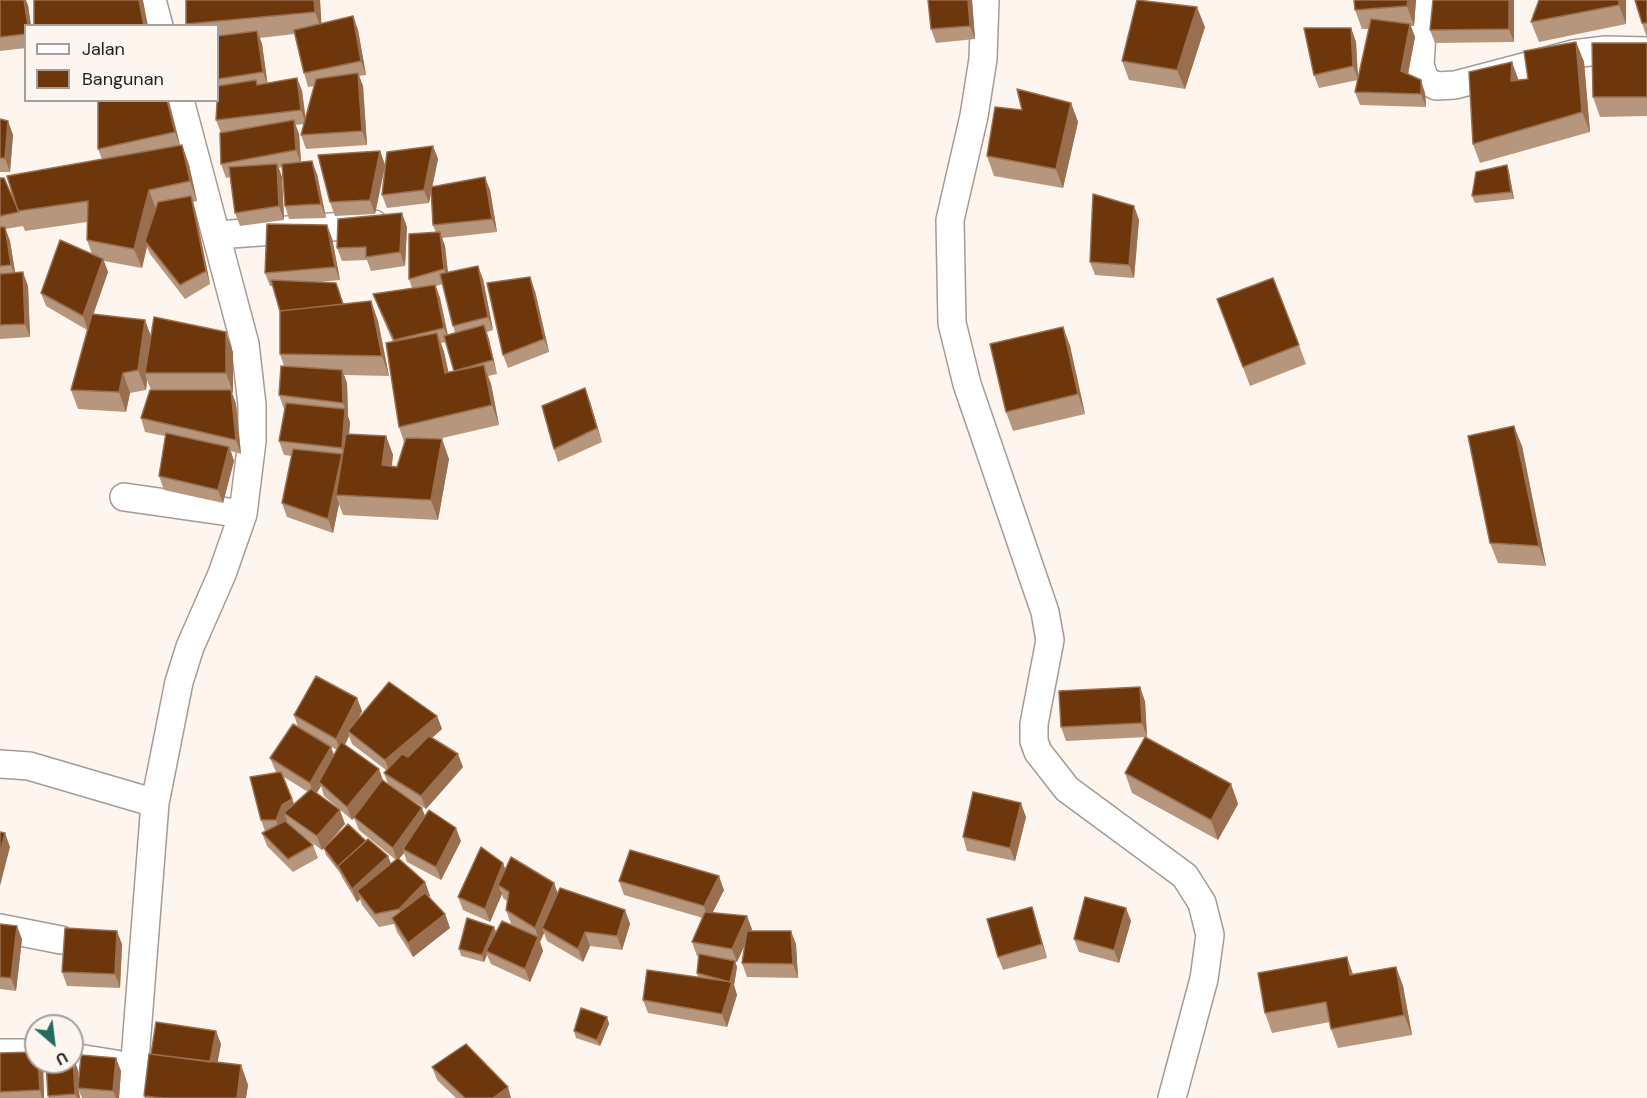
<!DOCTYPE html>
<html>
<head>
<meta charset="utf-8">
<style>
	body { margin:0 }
	#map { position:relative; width:1647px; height:1098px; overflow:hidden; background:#fff5ef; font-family:"DM Sans",sans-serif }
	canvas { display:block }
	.legend { position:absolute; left:24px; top:24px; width:195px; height:78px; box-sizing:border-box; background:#fff5ef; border:2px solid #a69e9a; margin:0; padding:8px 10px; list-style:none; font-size:18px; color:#201c1a }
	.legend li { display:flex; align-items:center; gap:12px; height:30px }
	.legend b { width:30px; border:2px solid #a69e9a }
	.north { position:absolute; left:24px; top:1014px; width:60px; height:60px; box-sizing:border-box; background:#fff5ef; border:2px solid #a69e9a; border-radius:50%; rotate:152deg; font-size:16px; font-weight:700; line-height:24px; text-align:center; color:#201c1a }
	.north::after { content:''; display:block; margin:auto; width:21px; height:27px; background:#236a61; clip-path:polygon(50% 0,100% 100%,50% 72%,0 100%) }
</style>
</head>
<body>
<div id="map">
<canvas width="1647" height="1098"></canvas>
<ul class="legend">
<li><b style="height:8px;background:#fff"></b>Jalan</li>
<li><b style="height:16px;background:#6d360b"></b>Bangunan</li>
</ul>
<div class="north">U</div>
</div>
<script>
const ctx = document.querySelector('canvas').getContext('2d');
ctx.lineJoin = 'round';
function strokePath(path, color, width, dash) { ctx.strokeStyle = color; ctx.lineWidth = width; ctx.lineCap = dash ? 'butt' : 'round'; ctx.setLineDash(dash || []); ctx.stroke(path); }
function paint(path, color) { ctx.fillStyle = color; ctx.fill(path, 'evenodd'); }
const minor = new Path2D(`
	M 152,0 L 159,26
	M 985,0 L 983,59 L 974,116 L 950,220 L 952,323 L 967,384 L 1045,612 L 1050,640 L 1034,724 L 1034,741 L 1038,752 L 1067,789 L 1185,876 L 1202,903 L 1210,935 L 1204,979 L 1172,1098
	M 1424,0 L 1420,65 L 1425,80 L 1436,86 L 1455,85 L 1573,54 L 1606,50 L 1647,51
	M 217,235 L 374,224
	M 124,497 L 243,514
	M 0,764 L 29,766 L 155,803
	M 0,928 L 61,940
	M 0,1053 L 36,1053
	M 72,1057 L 116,1064
	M 132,1098 L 155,803 L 179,682 L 190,647 L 222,574 L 243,514 L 252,441 L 252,405 L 245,344 L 180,100`);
strokePath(minor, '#a69a94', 30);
strokePath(minor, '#fff', 27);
paint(new Path2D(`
	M 0,0 L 28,5 L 31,26 L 26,26 L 26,48 L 0,51 Z
	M 186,0 L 320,0 L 321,24 L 353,16 L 358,30 L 366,75 L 359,76 L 363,86 L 367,145 L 306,149 L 301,135 L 304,124 L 295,125 L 299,134 L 301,162 L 317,174 L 326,218 L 289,219 L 285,206 L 282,167 L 279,168 L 282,177 L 284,220 L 240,226 L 235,213 L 230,177 L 226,178 L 221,164 L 221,133 L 216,120 L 218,100 L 218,26 L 186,26 ZM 294,34 L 304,73 L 308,87 L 315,86 L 306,119 L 302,91 L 297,78 L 267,83 L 262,44 L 260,38 Z
	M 928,0 L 972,0 L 975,39 L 936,43 L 931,29 Z
	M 1416,0 L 1414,26 L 1411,26 L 1415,37 L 1408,74 L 1425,93 L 1426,107 L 1360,105 L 1355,92 L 1358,80 L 1319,88 L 1314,75 L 1351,28 L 1356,42 L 1358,78 L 1369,29 L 1362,29 L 1355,10 Z
	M 1514,0 L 1514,42 L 1435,43 L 1430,30 Z
	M 1539,0 L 1626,0 L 1626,24 L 1539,42 L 1531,22 Z
	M 1647,0 L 1647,38 L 1642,23 Z
	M 1205,27 L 1185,89 L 1129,80 L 1122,61 Z
	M 1576,42 L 1584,62 L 1590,132 L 1480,163 L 1473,144 L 1518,80 L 1528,79 Z
	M 1647,43 L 1647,116 L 1600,117 L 1593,97 Z
	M 99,100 L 169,100 L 180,145 L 163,149 L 182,145 L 189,165 L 197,201 L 193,202 L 195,210 L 210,284 L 185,299 L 150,254 L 147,247 L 142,268 L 104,261 L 108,272 L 93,314 L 145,320 L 151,336 L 233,352 L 233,393 L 232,393 L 236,404 L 241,454 L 231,451 L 234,461 L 223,503 L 164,490 L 159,476 L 165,436 L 145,432 L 141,418 L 151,390 L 147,380 L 146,390 L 130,393 L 126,412 L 78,409 L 71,390 L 87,330 L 46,306 L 41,293 L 92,254 L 87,240 L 87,222 L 25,231 L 23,226 L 5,229 L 10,241 L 15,273 L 28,286 L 30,337 L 0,339 L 0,178 L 18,210 L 102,159 L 98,149 Z
	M 1071,103 L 1078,122 L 1063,188 L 994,176 L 987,156 L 1022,110 Z
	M 0,119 L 8,121 L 13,135 L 10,172 L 0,172 Z
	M 433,146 L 438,159 L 432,187 L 490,190 L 497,232 L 442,238 L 445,246 L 448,273 L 483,279 L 493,330 L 487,332 L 497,374 L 488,376 L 491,384 L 499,425 L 438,439 L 449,459 L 438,520 L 343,515 L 339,504 L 333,533 L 287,517 L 282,503 L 292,456 L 284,455 L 279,441 L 285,409 L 284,409 L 279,395 L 284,366 L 280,354 L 280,311 L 273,286 L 270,286 L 265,273 L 332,238 L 340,280 L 320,282 L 344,304 L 371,301 L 378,321 L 389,376 L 344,375 L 347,383 L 348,416 L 350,422 L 349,434 L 386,436 L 393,455 L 392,466 L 397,467 L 404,442 L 399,427 L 393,342 L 378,307 L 373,294 L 412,288 L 409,279 L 436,233 L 433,225 L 431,192 L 429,203 L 387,208 L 382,195 L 385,167 L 375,214 L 335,216 L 330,202 L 380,151 L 385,165 ZM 443,284 L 455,333 L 448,335 L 440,298 L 436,286 ZM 446,342 L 454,371 L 448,372 L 444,352 L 441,343 Z
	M 1507,165 L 1509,172 L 1514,199 L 1475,203 L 1472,196 Z
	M 1134,206 L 1139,220 L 1134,278 L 1095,275 L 1090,262 Z
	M 407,227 L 405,266 L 371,271 L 367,260 L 342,261 L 337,248 Z
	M 535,291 L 549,352 L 508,368 L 503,355 Z
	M 1217,299 L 1299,345 L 1306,364 L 1250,386 Z
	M 1063,327 L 1070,346 L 1085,414 L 1013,431 L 1006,412 Z
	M 590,402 L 602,442 L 558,462 L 554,449 Z
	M 1522,446 L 1546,566 L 1498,563 L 1490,543 Z
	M 357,698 L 362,711 L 358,718 L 437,716 L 442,729 L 432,738 L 463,767 L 426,809 L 408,798 L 425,816 L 461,841 L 441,880 L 407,862 L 404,853 L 399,859 L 425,882 L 430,896 L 429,897 L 445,914 L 450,928 L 413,957 L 397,932 L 394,924 L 379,927 L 362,905 L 360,899 L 357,902 L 343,879 L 340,873 L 326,855 L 324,848 L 322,850 L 304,837 L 313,845 L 318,858 L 293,872 L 267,846 L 262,833 L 265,831 L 261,820 L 276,772 L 270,758 L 298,727 L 294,715 ZM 349,736 L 352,744 L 386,770 L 384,773 L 388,784 L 345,745 ZM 324,743 L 337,750 L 334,755 L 331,747 ZM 284,777 L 308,792 L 294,804 ZM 321,786 L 324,796 L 352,820 L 354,818 L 359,830 L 396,860 L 391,864 L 388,856 L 366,841 L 327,845 L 345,824 L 317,793 Z
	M 1145,701 L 1147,737 L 1066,741 L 1061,727 Z
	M 1125,773 L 1231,784 L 1238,804 L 1218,840 L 1132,793 Z
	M 1026,817 L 1015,861 L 967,851 L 963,837 Z
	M 506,869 L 554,883 L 557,893 L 625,910 L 630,924 L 622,950 L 590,946 L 583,962 L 547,941 L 544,933 L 540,942 L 540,941 L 543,951 L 530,982 L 491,964 L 487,955 L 484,962 L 461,956 L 459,949 L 496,932 L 519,929 L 511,924 L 506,910 L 507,901 L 503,898 L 502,894 L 490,922 L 463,910 L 458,897 Z
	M 619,881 L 724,890 L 712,913 L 752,929 L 751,931 L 796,944 L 798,978 L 747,977 L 742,963 L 745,944 L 737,962 L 735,962 L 737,967 L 734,985 L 737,995 L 727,1027 L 648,1013 L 643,1000 L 698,977 L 697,973 L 699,956 L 697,956 L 692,942 L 703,918 L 624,895 Z
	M 1032,907 L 1036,920 L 1047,958 L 1003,970 L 998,957 Z
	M 1131,921 L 1119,963 L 1079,952 L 1074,939 Z
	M 0,924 L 22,939 L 16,991 L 0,989 Z
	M 122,944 L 120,988 L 67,986 L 62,972 Z
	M 1396,967 L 1403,986 L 1412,1035 L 1338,1048 L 1331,1029 L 1330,1022 L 1272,1033 L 1265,1013 L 1353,974 Z
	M 607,1017 L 609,1024 L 600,1046 L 576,1038 L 574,1031 Z
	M 221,1044 L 217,1062 L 241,1065 L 248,1085 L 246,1098 L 145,1098 L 144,1096 Z
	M 0,1053 L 43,1065 L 44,1098 L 0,1098 Z
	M 432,1067 L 511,1098 L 456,1098 L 437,1080 Z
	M 78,1070 L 79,1082 L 121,1071 L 119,1098 L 82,1098 L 79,1091 L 80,1098 L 49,1098 L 48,1096 Z`), '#b6967d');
paint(new Path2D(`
	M 24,0 L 26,0 L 28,5 L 31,26 L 28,26 Z
	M 139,0 L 143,0 L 148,26 L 144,26 Z
	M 314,0 L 320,0 L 322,32 L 315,12 Z
	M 968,0 L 972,0 L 975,39 L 970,26 Z
	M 1408,0 L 1416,0 L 1414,26 L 1407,6 Z
	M 1509,0 L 1514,0 L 1514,42 L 1509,29 Z
	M 1619,0 L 1626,0 L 1626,24 L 1619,5 Z
	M 1197,7 L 1205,27 L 1185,89 L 1177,70 Z
	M 353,16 L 358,30 L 366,75 L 361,61 Z
	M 1410,24 L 1415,37 L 1406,84 L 1401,71 Z
	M 1351,28 L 1356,42 L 1358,79 L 1353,66 Z
	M 257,31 L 262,44 L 268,86 L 263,72 Z
	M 1576,42 L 1584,62 L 1590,132 L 1582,112 Z
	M 1512,62 L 1519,81 L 1511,81 Z
	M 358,73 L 363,86 L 367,145 L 362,131 Z
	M 297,78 L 302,91 L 306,124 L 301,110 Z
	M 1421,80 L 1425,93 L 1426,107 L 1421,94 Z
	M 168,100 L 172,114 L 180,145 L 175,132 Z
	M 1071,103 L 1078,122 L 1063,188 L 1056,169 Z
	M 294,120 L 299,134 L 301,163 L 296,150 Z
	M 8,121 L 13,135 L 10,172 L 5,158 Z
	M 182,145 L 189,165 L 197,201 L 190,181 Z
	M 433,146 L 438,159 L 429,203 L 424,190 Z
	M 380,151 L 385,165 L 375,214 L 370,200 Z
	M 312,161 L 317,174 L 326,218 L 321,204 Z
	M 277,164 L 282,177 L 284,220 L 279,206 Z
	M 1507,165 L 1509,172 L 1514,199 L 1511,192 Z
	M 485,177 L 490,190 L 497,232 L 492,219 Z
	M 149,190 L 156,209 L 145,241 L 147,246 L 142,268 L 134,249 Z
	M 191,196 L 195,210 L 210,284 L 206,271 Z
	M 1134,206 L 1139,220 L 1134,278 L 1129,265 Z
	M 402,213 L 407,227 L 405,266 L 400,252 Z
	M 327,225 L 332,238 L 340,280 L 335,267 Z
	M 5,227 L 10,241 L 16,278 L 11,265 Z
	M 440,232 L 445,246 L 449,282 L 444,269 Z
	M 103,259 L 108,272 L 88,330 L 83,316 Z
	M 478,266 L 483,279 L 493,330 L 488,317 Z
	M 23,272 L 28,286 L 30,337 L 25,324 Z
	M 530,277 L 535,291 L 549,352 L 544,339 Z
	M 435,285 L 440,298 L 449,342 L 444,328 Z
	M 371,301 L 378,321 L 389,376 L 382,356 Z
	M 145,320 L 152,340 L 145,373 L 147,380 L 146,390 L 138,370 Z
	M 484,325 L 489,339 L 497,374 L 493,360 Z
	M 1063,327 L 1070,346 L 1085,414 L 1078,394 Z
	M 226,332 L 233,352 L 233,393 L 226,373 Z
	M 437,333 L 444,352 L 453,392 L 445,373 Z
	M 484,365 L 491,384 L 499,425 L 492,405 Z
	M 342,370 L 347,383 L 348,416 L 343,403 Z
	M 123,373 L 130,393 L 126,412 L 119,392 Z
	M 585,388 L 590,402 L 602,442 L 597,428 Z
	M 231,390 L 236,404 L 241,454 L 236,440 Z
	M 345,409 L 350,422 L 347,462 L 342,448 Z
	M 1514,426 L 1522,446 L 1546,566 L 1539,546 Z
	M 386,436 L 393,455 L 389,485 L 382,465 Z
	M 442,439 L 449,459 L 438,520 L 431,500 Z
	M 229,447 L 234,461 L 223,503 L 218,490 Z
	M 342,454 L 336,495 L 339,504 L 333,533 L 328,519 Z
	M 1140,687 L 1145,701 L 1147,737 L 1142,723 Z
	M 357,698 L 362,711 L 351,733 L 348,731 L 349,736 L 341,753 L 336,739 Z
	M 437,716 L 442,729 L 390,773 L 385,760 Z
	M 331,747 L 336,761 L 319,782 L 321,786 L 314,797 L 310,783 Z
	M 458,754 L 463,767 L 426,809 L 421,796 Z
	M 379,769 L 384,783 L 352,820 L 347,807 Z
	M 1231,784 L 1238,804 L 1218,840 L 1211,820 Z
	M 292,799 L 297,812 L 284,813 L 287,820 L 281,833 L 276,820 L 282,805 Z
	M 1021,803 L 1026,817 L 1015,861 L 1010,848 Z
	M 422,808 L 427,821 L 403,849 L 404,853 L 397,861 L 393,848 Z
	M 340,810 L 345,824 L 322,850 L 317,836 Z
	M 456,828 L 461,841 L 441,880 L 436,867 Z
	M 5,833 L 10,847 L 0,886 L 0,853 Z
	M 388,856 L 393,869 L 357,891 L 360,899 L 357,902 L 352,889 Z
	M 503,863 L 508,876 L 498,885 L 502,894 L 490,922 L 485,909 Z
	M 719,876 L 724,890 L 709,920 L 704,906 Z
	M 425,882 L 430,896 L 404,922 L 399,909 Z
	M 554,883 L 559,897 L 542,928 L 544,933 L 540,942 L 535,928 Z
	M 1032,907 L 1036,920 L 1047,958 L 1042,944 Z
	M 1126,908 L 1131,921 L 1119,963 L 1114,950 Z
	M 625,910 L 630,924 L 622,950 L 617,936 Z
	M 445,914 L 450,928 L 413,957 L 408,943 Z
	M 747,916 L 752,929 L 737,962 L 732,949 Z
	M 17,926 L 22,939 L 16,991 L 11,978 Z
	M 494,927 L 497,934 L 486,951 L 487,955 L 484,962 L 482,955 Z
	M 117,931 L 122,944 L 120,988 L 115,974 Z
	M 791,931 L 796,944 L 798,978 L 793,964 Z
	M 585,932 L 590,946 L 583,962 L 578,949 Z
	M 538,937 L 543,951 L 530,982 L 525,969 Z
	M 1347,957 L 1354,977 L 1350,975 Z
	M 735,961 L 737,967 L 734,985 L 737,995 L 727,1027 L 722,1014 Z
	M 1396,967 L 1403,986 L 1412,1035 L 1404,1015 Z
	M 607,1017 L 609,1024 L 600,1046 L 597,1040 Z
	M 216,1031 L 221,1044 L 215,1077 L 210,1063 Z
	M 73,1056 L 78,1070 L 79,1088 L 78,1088 L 80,1098 L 77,1098 L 75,1094 Z
	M 116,1058 L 121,1071 L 119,1098 L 116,1098 L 113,1091 Z
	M 38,1062 L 41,1062 L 43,1065 L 44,1098 L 42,1098 L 40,1090 Z
	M 241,1065 L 248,1085 L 246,1098 L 237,1098 Z
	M 508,1087 L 511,1098 L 493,1098 Z`), '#996f4f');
const building = new Path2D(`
	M 0,0 L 24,0 L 28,26 L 26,26 L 26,34 L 0,37 Z
	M 34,0 L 139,0 L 144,26 L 34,26 Z
	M 186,0 L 314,0 L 315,12 L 186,24 Z
	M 928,0 L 968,0 L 970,26 L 931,29 Z
	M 1137,0 L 1197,7 L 1177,70 L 1122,61 Z
	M 1354,0 L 1408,0 L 1407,6 L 1355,10 Z
	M 1433,0 L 1509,0 L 1509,29 L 1430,30 Z
	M 1539,0 L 1619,0 L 1619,5 L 1531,22 Z
	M 1635,0 L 1647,0 L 1647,23 L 1642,23 Z
	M 353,16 L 361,61 L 304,73 L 294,30 Z
	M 1371,19 L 1410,24 L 1401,71 L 1421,80 L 1421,94 L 1355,92 Z
	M 1304,28 L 1351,28 L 1353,66 L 1314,75 Z
	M 257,31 L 263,72 L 218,79 L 218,36 Z
	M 1576,42 L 1582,112 L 1473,144 L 1469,72 L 1512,62 L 1511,81 L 1528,79 L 1524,51 Z
	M 1592,43 L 1647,43 L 1647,97 L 1593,97 Z
	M 358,73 L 362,131 L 301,135 L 316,79 Z
	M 297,78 L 301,110 L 216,120 L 218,86 L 256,80 L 257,85 Z
	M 1017,89 L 1071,103 L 1056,169 L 987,156 L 995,107 L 1022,110 Z
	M 167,100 L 175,132 L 98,149 L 98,101 Z
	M 0,119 L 8,121 L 5,158 L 0,158 Z
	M 294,120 L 296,150 L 221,164 L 220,133 Z
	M 182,145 L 190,181 L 149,190 L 134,249 L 87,240 L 88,201 L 18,211 L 7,176 Z
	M 433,146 L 424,190 L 382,195 L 387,152 Z
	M 380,151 L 370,200 L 330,202 L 318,155 Z
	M 312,161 L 321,204 L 285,206 L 282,164 Z
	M 277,164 L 279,206 L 235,213 L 229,167 Z
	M 1507,165 L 1511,192 L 1472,196 L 1476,172 Z
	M 485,177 L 492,219 L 433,225 L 431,187 Z
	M 0,178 L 4,178 L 19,212 L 0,216 Z
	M 1093,194 L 1134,206 L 1129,265 L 1090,262 Z
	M 191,196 L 206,271 L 180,285 L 145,241 L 158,202 Z
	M 402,213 L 400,252 L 366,257 L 366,247 L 337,248 L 338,219 Z
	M 267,224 L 327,225 L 335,267 L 265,273 Z
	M 0,227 L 5,227 L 11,265 L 0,266 Z
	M 440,232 L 444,269 L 409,279 L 409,234 Z
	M 60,240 L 103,259 L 83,316 L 41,293 Z
	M 478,266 L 488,317 L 453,326 L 440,274 Z
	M 23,272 L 25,324 L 0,325 L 0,274 Z
	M 530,277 L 544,339 L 503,355 L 487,283 Z
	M 1273,278 L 1299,345 L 1243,367 L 1217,299 Z
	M 271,280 L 336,283 L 343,304 L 280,311 Z
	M 435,285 L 444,328 L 394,340 L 373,294 Z
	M 371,301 L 382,356 L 280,354 L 280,311 Z
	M 92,314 L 145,320 L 138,370 L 123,373 L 119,392 L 71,390 Z
	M 154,317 L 226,332 L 226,373 L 145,373 Z
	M 484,325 L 493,360 L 454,371 L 444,336 Z
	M 1063,327 L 1078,394 L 1006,412 L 990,344 Z
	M 437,333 L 445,373 L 484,365 L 492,405 L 399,427 L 386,343 Z
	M 281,366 L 342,370 L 343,403 L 279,395 Z
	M 585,388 L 597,428 L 554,449 L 542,406 Z
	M 150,390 L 231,390 L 236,440 L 141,418 Z
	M 286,403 L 345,409 L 342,448 L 279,441 Z
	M 1514,426 L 1539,546 L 1490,543 L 1468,436 Z
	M 166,433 L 229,447 L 218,490 L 159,476 Z
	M 346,434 L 386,436 L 382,465 L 397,467 L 406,438 L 442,439 L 431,500 L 336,495 Z
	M 293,449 L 342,454 L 328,519 L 282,503 Z
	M 316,676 L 357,698 L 336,739 L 294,715 Z
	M 389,682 L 437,716 L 385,760 L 348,731 Z
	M 1140,687 L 1142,723 L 1061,727 L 1059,691 Z
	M 293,724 L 331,747 L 310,783 L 270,758 Z
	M 429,736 L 458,754 L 421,796 L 384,773 L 402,754 L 408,757 Z
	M 1145,737 L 1231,784 L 1211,820 L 1125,773 Z
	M 341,742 L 379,769 L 347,807 L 319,782 Z
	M 281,772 L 292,799 L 282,805 L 276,820 L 261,820 L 250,777 Z
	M 382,780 L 422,808 L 393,848 L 354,817 Z
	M 311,789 L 340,810 L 317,836 L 284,813 Z
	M 973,792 L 1021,803 L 1010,848 L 963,837 Z
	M 429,810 L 456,828 L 436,867 L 403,849 Z
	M 285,821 L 313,845 L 288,859 L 262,833 Z
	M 348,824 L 366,841 L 338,866 L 338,867 L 324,848 Z
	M 0,832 L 5,833 L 0,853 Z
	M 368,839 L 388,856 L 352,889 L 338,866 Z
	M 481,847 L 503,863 L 485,909 L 458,897 Z
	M 630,850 L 719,876 L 704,906 L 619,881 Z
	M 511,857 L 554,883 L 535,928 L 506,910 L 509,892 L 498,885 Z
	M 398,858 L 425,882 L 399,909 L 375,914 L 357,891 Z
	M 560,888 L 625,910 L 617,936 L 585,932 L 578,949 L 542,928 Z
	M 425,893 L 445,914 L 408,943 L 392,918 Z
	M 1085,897 L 1126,908 L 1114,950 L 1074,939 Z
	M 1032,907 L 1042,944 L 998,957 L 987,919 Z
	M 705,912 L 747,916 L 732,949 L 692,942 Z
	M 467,918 L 494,927 L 482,955 L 459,949 Z
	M 502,921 L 538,937 L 525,969 L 486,951 Z
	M 0,924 L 17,926 L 11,978 L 0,977 Z
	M 65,928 L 117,931 L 115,974 L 62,972 Z
	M 747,931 L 791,931 L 793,964 L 742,963 Z
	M 699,954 L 735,961 L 730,982 L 697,973 Z
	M 1347,957 L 1350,975 L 1396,967 L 1404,1015 L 1331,1029 L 1326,1002 L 1265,1013 L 1258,973 Z
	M 647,970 L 732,982 L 722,1014 L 643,1000 Z
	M 581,1008 L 607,1017 L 597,1040 L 574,1031 Z
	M 156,1022 L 216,1031 L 210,1062 L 151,1054 Z
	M 466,1044 L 508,1087 L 493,1098 L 465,1098 L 432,1067 Z
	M 36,1052 L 36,1062 L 38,1062 L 40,1090 L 0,1092 L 0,1053 Z
	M 149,1054 L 241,1065 L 237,1098 L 163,1098 L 144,1096 Z
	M 81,1055 L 116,1058 L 113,1091 L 78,1088 Z
	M 72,1056 L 73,1056 L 75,1094 L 48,1096 L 46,1062 L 72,1062 Z`);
paint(building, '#6d360b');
strokePath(building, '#996f4f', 1.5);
</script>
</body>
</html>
